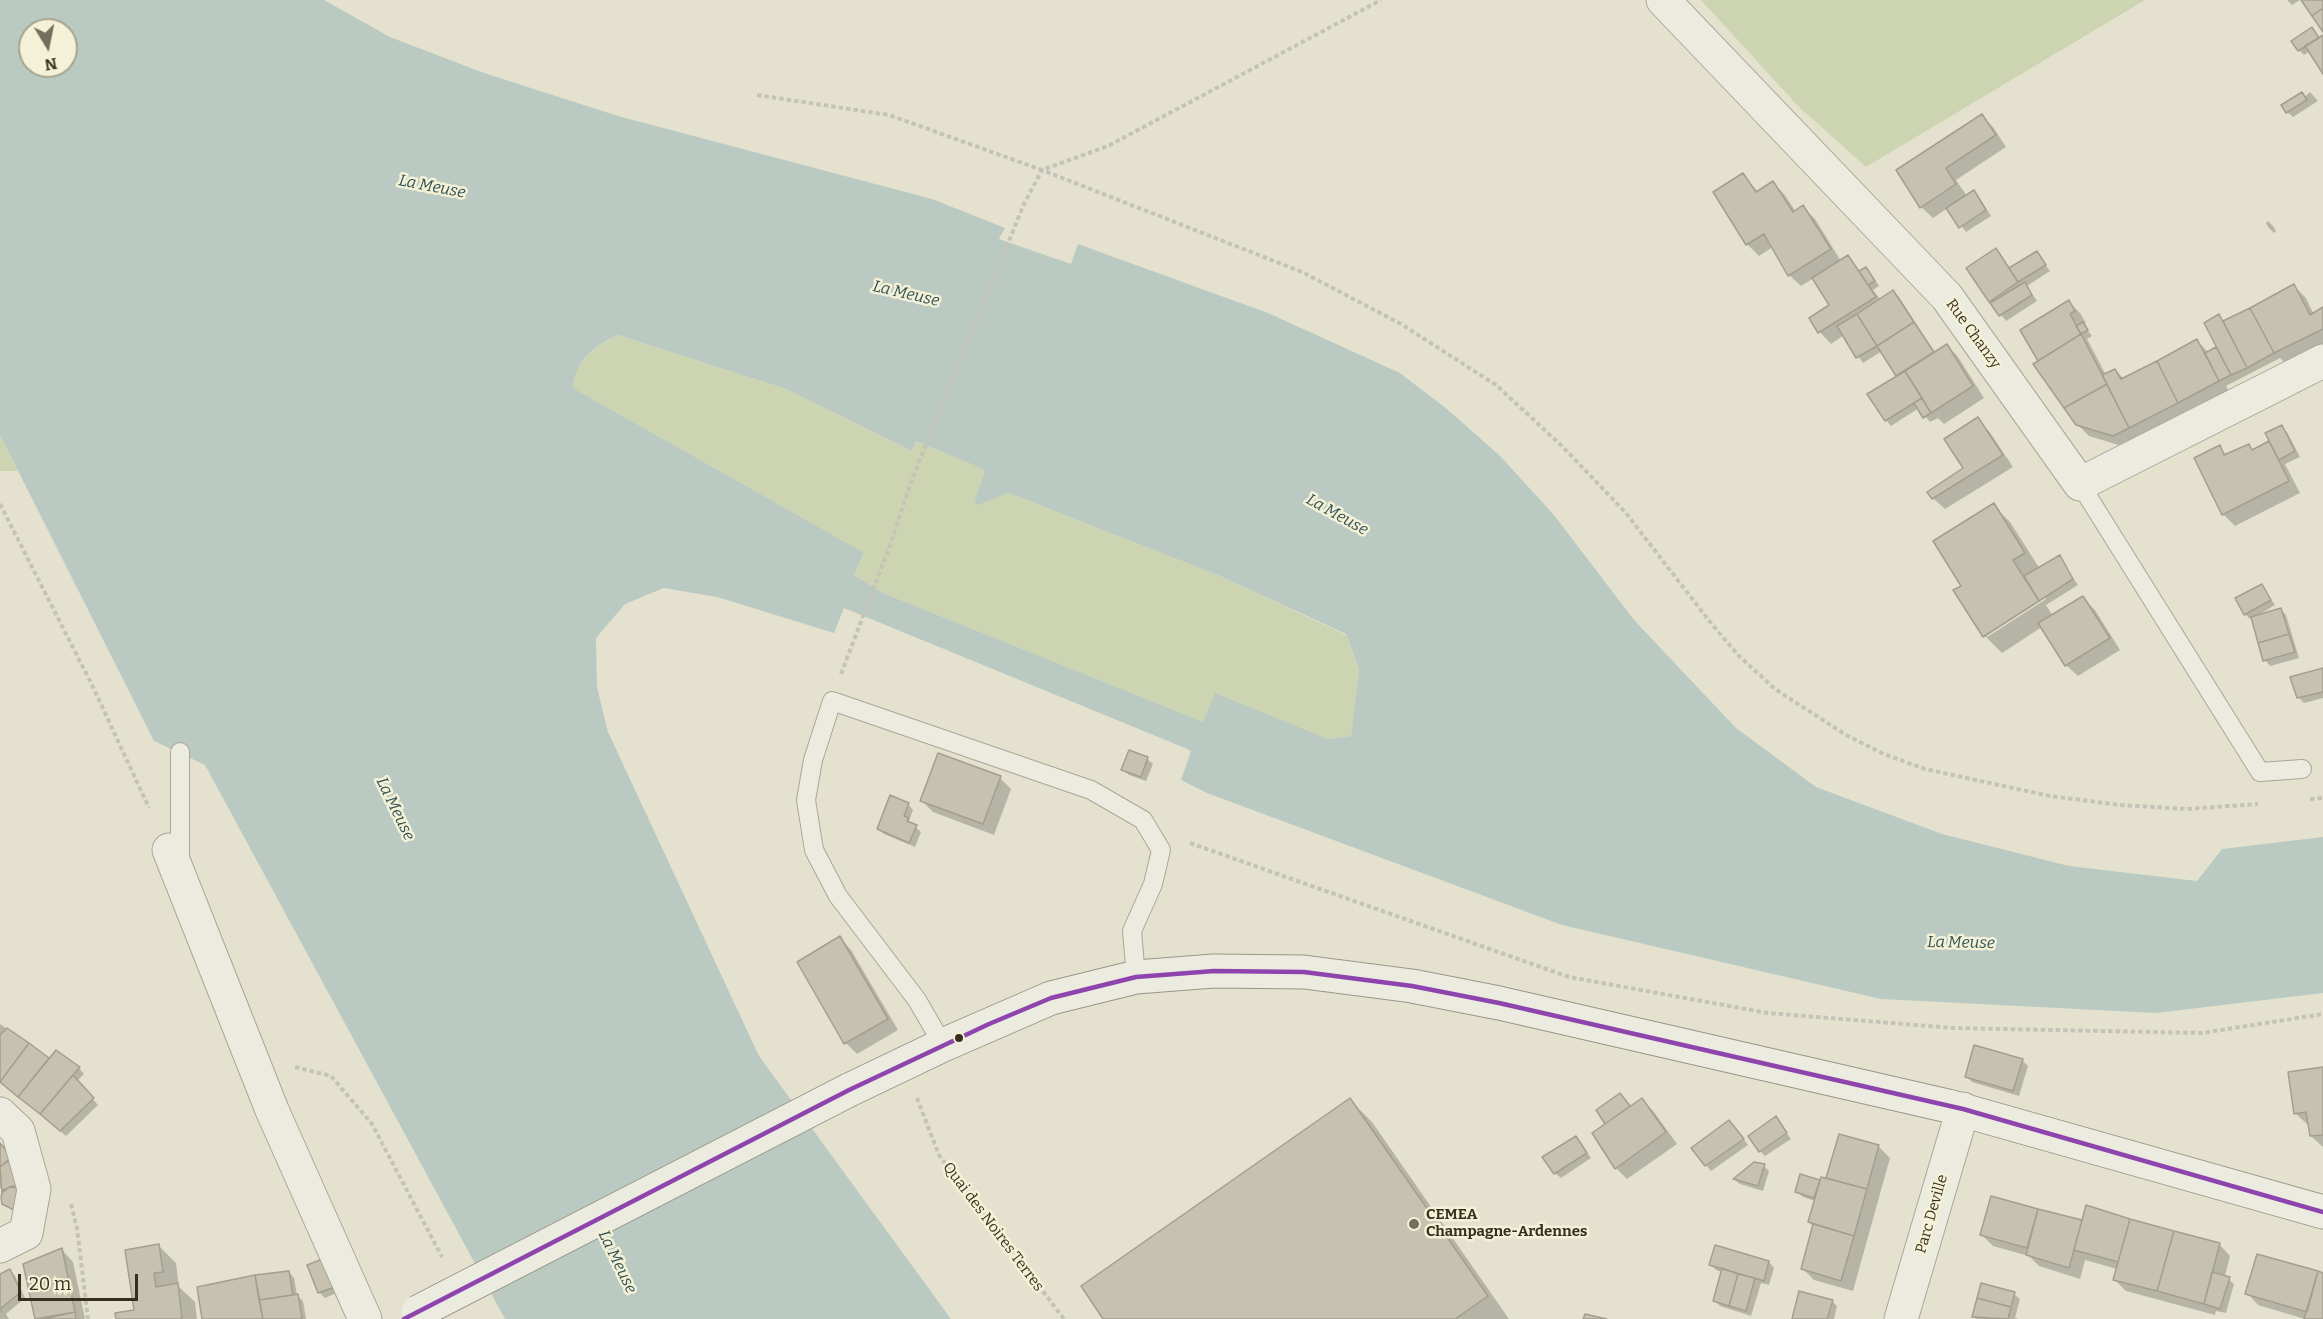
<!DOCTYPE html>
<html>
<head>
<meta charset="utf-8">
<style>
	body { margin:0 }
	#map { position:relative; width:2323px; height:1319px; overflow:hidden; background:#e4e2cf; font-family:Bitter,serif }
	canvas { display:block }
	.north { position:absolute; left:18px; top:18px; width:60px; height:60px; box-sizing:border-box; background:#f4f1d6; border:2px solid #a8a48d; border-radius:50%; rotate:170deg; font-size:16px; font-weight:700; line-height:24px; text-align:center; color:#373020 }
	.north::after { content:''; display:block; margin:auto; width:21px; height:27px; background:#746e5d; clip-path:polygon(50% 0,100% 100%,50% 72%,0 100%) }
	.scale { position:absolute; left:18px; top:1274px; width:120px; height:27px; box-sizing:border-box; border:3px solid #373020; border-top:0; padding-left:8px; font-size:18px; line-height:21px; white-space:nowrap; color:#373020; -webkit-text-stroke:4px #f4f1d6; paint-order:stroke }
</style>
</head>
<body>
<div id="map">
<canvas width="2323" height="1319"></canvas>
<div class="north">N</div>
<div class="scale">20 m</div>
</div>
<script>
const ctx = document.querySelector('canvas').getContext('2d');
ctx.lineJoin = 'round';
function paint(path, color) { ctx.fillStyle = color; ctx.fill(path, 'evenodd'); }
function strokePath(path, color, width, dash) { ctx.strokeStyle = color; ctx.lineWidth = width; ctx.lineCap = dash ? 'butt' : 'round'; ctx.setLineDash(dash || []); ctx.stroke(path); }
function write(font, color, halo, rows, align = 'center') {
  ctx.font = font + ' Bitter,serif'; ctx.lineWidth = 5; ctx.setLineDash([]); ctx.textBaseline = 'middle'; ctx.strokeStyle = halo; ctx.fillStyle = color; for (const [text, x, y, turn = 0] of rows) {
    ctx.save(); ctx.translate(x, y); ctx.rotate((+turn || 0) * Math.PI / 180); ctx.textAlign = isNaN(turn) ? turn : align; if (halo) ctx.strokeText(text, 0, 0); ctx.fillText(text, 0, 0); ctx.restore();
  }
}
paint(new Path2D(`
	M 1701,0 L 2145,0 L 1866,167 L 1798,106 Z
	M 618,335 L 786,389 L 912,451 L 916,441 L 983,469 L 984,474 L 974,502 L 977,504 L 1009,493 L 1220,576 L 1346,635 L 1359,669 L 1351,736 L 1328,739 L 1215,694 L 1203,723 L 883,593 L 854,575 L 864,554 L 573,388 C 575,360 595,347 618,335 Z
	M 0,435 L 18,471 L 0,471 Z`), '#cdd4b2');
paint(new Path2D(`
	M 0,0 L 324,0 L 390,37 L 484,73 L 618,116 L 932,199 L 1005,228 L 999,239 L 1071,264 L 1078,244 L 1268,313 L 1400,373 L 1447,409 L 1500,456 L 1554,515 L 1634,620 L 1736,728 L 1816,787 L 1942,834 L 2069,866 L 2197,881 L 2222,849 L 2323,837 L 2323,993 L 2156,1013 L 1881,999 L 1562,925 L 1207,793 L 1181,780 L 1191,751 L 1185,748 L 844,608 L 834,633 L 717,597 L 664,588 L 625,604 L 596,638 L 597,687 L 608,732 L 759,1056 L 951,1319 L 505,1319 L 205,765 L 154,741 L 0,435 ZM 30,30 L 66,30 L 66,66 L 30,66 ZM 618,335 L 786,389 L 912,451 L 916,441 L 983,469 L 984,474 L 974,502 L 977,505 L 1009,493 L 1220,576 L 1346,634 L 1359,669 L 1351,736 L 1328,739 L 1215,693 L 1203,722 L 883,593 L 854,575 L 864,553 L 573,388 C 575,360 595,346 618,335 Z`), '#bacac2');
paint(new Path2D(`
	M 2287,0 L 2300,0 L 2292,5 Z
	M 2312,29 L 2320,39 L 2323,36 L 2323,71 L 2310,51 L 2304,55 L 2299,50 Z
	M 2310,92 L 2318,101 L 2293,117 L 2287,112 Z
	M 1982,116 L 1993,127 L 2006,147 L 1956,180 L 1967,196 L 1974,192 L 1979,197 L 1991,216 L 1966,232 L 1948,208 L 1933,218 L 1921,207 L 1898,171 Z
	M 1743,175 L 1758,192 L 1773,183 L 1784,194 L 1796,212 L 1803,207 L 1815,219 L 1841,261 L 1848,257 L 1861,272 L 1866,269 L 1871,274 L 1879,286 L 1873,290 L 1881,300 L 1893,292 L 1899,297 L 1935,353 L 1947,345 L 1958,357 L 1984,398 L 1944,424 L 1938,418 L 1930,422 L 1919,408 L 1891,426 L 1886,420 L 1898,377 L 1882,351 L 1863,363 L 1844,335 L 1831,344 L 1820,332 L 1811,318 L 1831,305 L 1814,278 L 1801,286 L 1789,275 L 1773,247 L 1759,256 L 1747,244 L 1715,192 Z
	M 2268,221 L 2273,226 L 2276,231 L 2274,233 L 2268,227 L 2266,223 Z
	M 1996,250 L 2010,269 L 2036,253 L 2050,271 L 2027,286 L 2037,301 L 2006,321 L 1990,301 Z
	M 2294,286 L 2306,298 L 2314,315 L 2323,310 L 2323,346 L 2286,364 L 2280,358 L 2226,386 L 2230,393 L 2125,447 L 2089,436 L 2077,424 L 2040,361 L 2069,302 L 2080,313 L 2086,323 L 2083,325 L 2092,336 L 2087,339 L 2106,375 L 2115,370 L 2124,379 L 2197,341 L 2209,353 L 2218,348 L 2219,316 L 2225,322 Z
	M 1977,419 L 1989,431 L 2013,467 L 1945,509 L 1933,498 L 1965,469 Z
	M 2282,427 L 2287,432 L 2300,457 L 2285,464 L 2300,493 L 2235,526 L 2223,514 L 2219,447 L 2227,455 L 2249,445 L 2254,451 L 2269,443 L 2273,448 Z
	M 1993,505 L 2010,522 L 2040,569 L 2059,557 L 2078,585 L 2046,605 L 2053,616 L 2083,598 L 2095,610 L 2120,650 L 2078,676 L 2066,665 L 2042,627 L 2002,653 L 1985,636 L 1955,591 L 1963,586 ZM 2044,596 L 2046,599 L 1987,637 L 1987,633 Z
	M 2262,586 L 2275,605 L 2257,616 L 2281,610 L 2286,615 L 2299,658 L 2270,666 L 2265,660 L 2252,618 L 2250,619 L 2245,614 Z
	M 2323,670 L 2323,698 L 2304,703 L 2299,698 Z
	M 1147,759 L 1153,764 L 1146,781 L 1129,775 L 1123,770 Z
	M 1000,778 L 1011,789 L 994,835 L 933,812 L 921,800 Z
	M 908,804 L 913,810 L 909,821 L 921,832 L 915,847 L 884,834 L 878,829 Z
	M 840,938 L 851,950 L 898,1030 L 857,1054 L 846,1043 Z
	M 0,1024 L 49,1060 L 79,1068 L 84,1074 L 77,1081 L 98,1105 L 66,1136 L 0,1081 Z
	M 2022,1060 L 2028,1066 L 2019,1096 L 1972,1082 L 1967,1077 Z
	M 2323,1068 L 2323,1147 L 2311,1136 L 2310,1124 L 2307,1124 L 2295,1113 Z
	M 1620,1095 L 1631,1108 L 1642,1100 L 1654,1112 L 1677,1144 L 1627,1179 L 1616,1168 L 1607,1124 Z
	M 1350,1100 L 1372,1122 L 1509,1319 L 1105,1319 Z
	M 1776,1118 L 1791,1139 L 1765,1156 L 1760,1151 Z
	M 1735,1127 L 1748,1145 L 1711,1171 L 1706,1165 Z
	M 1840,1136 L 1879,1147 L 1890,1158 L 1853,1291 L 1814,1280 L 1803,1269 L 1814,1227 L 1809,1222 L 1815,1201 L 1803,1197 L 1797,1192 L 1801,1176 L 1821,1181 L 1827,1180 Z
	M 1576,1137 L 1591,1158 L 1561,1178 L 1555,1173 Z
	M 0,1144 L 27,1189 L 15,1213 L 4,1203 L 3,1193 L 0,1187 Z
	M 1764,1166 L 1769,1171 L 1763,1191 L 1740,1184 L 1735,1180 Z
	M 1992,1198 L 2083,1222 L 2087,1207 L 2219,1244 L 2230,1256 L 2225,1276 L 2234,1284 L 2226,1313 L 2216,1311 L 2215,1315 L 2126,1291 L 2114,1279 L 2117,1269 L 2085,1260 L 2080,1279 L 2039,1266 L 2029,1256 L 1993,1246 L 1982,1235 Z
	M 159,1246 L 176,1263 L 179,1287 L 195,1302 L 197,1319 L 118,1319 L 136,1311 Z
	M 62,1250 L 73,1262 L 85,1319 L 37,1319 L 25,1264 Z
	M 1769,1262 L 1774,1268 L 1769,1285 L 1761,1283 L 1751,1316 L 1720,1306 L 1715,1301 L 1722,1272 L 1716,1270 L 1711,1265 Z
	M 309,1266 L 339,1292 L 325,1298 L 319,1292 Z
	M 10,1271 L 15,1276 L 25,1298 L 6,1314 L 9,1319 L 0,1319 L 0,1275 Z
	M 289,1272 L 294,1278 L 297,1295 L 303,1301 L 306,1319 L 204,1319 Z
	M 2323,1275 L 2323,1319 L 2305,1319 L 2258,1305 L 2247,1293 Z
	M 2014,1294 L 2020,1299 L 2015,1318 L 2019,1319 L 1976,1319 L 1974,1317 Z
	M 1832,1301 L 1837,1306 L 1834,1319 L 1793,1319 Z`), '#0003');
const building = new Path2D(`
	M 2301,0 L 2323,0 L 2323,8 L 2312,16 Z
	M 2323,8 L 2323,32 L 2312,16 Z
	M 2312,27 L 2319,38 L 2298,51 L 2291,41 Z
	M 2323,35 L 2323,74 L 2305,46 Z
	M 2302,92 L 2307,100 L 2286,113 L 2281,105 Z
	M 1982,114 L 1996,135 L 1946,168 L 1956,184 L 1920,208 L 1896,170 Z
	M 1743,173 L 1756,192 L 1773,181 L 1793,212 L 1803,205 L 1831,249 L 1788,276 L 1764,234 L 1746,245 L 1713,192 Z
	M 1974,190 L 1986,210 L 1959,228 L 1946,208 Z
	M 1996,248 L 2018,282 L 1989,302 L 1966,268 Z
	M 2037,251 L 2046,265 L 2018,282 L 2009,268 Z
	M 1848,255 L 1876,297 L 1818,333 L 1809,318 L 1829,305 L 1812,278 Z
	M 1866,267 L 1875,281 L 1868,285 L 1859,271 Z
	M 2025,282 L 2032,295 L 1999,316 L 1990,303 Z
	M 2294,284 L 2310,315 L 2323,307 L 2323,329 L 2274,353 L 2250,308 Z
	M 1893,290 L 1914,322 L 1877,346 L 1857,314 Z
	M 2069,300 L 2075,311 L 2070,314 L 2081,334 L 2038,361 L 2020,330 Z
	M 2250,308 L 2274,353 L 2247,368 L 2223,321 Z
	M 1857,314 L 1877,346 L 1856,358 L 1837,326 Z
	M 2219,314 L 2247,368 L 2231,375 L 2204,323 Z
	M 1914,322 L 1934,352 L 1896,376 L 1877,346 Z
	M 2083,322 L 2088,330 L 2081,334 L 2076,326 Z
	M 2081,334 L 2107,384 L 2064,408 L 2033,364 Z
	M 2197,339 L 2219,381 L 2178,403 L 2157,361 Z
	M 1947,344 L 1973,386 L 1931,413 L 1905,371 Z
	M 2216,347 L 2231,375 L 2219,381 L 2205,353 Z
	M 2157,361 L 2178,403 L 2129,428 L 2102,375 L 2115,369 L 2121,379 Z
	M 1905,371 L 1922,398 L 1885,421 L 1867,394 Z
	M 2107,384 L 2129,428 L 2113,436 L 2076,425 L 2064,408 Z
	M 1922,398 L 1931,413 L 1923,418 L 1914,403 Z
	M 1978,417 L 2003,455 L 1932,499 L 1927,492 L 1963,468 L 1944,439 Z
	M 2282,425 L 2295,451 L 2279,460 L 2265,433 Z
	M 2269,441 L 2289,481 L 2222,515 L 2194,458 L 2220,445 L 2224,455 L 2249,444 L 2252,450 Z
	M 1994,503 L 2025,553 L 2013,560 L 2039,601 L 1983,637 L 1953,590 L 1961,586 L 1933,541 Z
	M 2060,555 L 2073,579 L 2039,601 L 2024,576 Z
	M 2262,584 L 2271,600 L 2244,615 L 2235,598 Z
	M 2083,596 L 2110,638 L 2065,666 L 2038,623 Z
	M 2281,608 L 2289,634 L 2258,643 L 2251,617 Z
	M 2289,634 L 2295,652 L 2263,661 L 2258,643 Z
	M 2323,668 L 2323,692 L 2297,698 L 2290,677 Z
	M 1129,750 L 1148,757 L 1141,777 L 1121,770 Z
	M 938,753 L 1001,776 L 983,824 L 920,801 Z
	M 890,795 L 909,803 L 904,816 L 909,818 L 907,821 L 917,825 L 909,843 L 877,829 Z
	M 840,936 L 888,1019 L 844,1044 L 797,962 Z
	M 7,1028 L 29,1043 L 0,1082 L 0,1035 Z
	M 29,1043 L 49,1058 L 18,1097 L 0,1082 Z
	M 1974,1045 L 2023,1059 L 2013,1091 L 1965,1077 Z
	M 56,1050 L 80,1067 L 40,1114 L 18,1097 Z
	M 2323,1067 L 2323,1135 L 2310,1136 L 2306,1112 L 2294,1114 L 2288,1072 Z
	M 73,1075 L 94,1098 L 60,1131 L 40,1114 Z
	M 1620,1093 L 1630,1106 L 1605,1124 L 1596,1110 Z
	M 1350,1098 L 1488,1296 L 1455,1319 L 1103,1319 L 1081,1286 Z
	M 1642,1098 L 1666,1132 L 1615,1169 L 1592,1133 Z
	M 1776,1116 L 1787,1133 L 1759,1152 L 1748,1136 Z
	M 1729,1120 L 1744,1139 L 1705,1166 L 1691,1148 Z
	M 1839,1134 L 1879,1145 L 1867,1189 L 1826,1178 Z
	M 1576,1136 L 1587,1153 L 1554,1174 L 1542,1157 Z
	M 0,1143 L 12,1157 L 0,1167 Z
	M 8,1161 L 23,1182 L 18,1188 L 9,1187 L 2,1193 L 0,1167 Z
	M 1754,1162 L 1765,1164 L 1758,1186 L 1733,1179 Z
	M 1800,1174 L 1820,1180 L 1814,1198 L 1795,1192 Z
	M 1821,1177 L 1867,1189 L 1854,1236 L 1808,1222 Z
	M 13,1186 L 18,1188 L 15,1208 L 12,1209 L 2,1204 L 1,1197 L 3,1190 Z
	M 1991,1196 L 2038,1209 L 2027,1248 L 1980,1235 Z
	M 2086,1205 L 2130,1219 L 2118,1262 L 2074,1250 Z
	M 2038,1209 L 2082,1220 L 2069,1268 L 2026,1255 Z
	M 2130,1219 L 2174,1231 L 2157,1291 L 2113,1280 Z
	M 1813,1224 L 1854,1236 L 1841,1281 L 1801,1269 Z
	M 2174,1231 L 2220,1243 L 2204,1304 L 2157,1291 Z
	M 159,1244 L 163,1272 L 154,1273 L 156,1287 L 178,1283 L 182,1319 L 116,1319 L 115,1313 L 134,1310 L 125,1250 Z
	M 1715,1245 L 1769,1261 L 1764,1281 L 1709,1265 Z
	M 62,1248 L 75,1312 L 35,1319 L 23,1264 Z
	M 2257,1254 L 2318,1271 L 2307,1312 L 2245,1294 Z
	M 325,1258 L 335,1287 L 318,1293 L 307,1265 Z
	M 1722,1268 L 1738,1274 L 1729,1306 L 1713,1301 Z
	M 10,1269 L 21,1292 L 0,1309 L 2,1312 L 0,1309 L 0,1274 Z
	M 289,1271 L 293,1295 L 259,1300 L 255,1275 Z
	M 2318,1271 L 2323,1273 L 2323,1319 L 2304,1319 Z
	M 2212,1272 L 2230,1277 L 2220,1309 L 2204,1304 Z
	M 1738,1274 L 1755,1278 L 1746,1311 L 1729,1306 Z
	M 255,1275 L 263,1319 L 202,1319 L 197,1287 Z
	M 1981,1283 L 2015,1292 L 2011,1307 L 1977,1298 Z
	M 1799,1291 L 1833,1300 L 1827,1319 L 1792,1319 Z
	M 298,1294 L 302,1319 L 263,1319 L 259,1300 Z
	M 1977,1298 L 2011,1307 L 2008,1319 L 1972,1317 Z
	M 75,1312 L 76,1319 L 43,1319 Z
	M 1585,1314 L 1607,1319 L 1583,1319 Z`);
paint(building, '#c7c1b0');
strokePath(building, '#a49e8e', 1.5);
const lane = new Path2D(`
	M 2080,484 L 2260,772 L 2302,769
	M 180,752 L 180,862
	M 943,1045 L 917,1000 L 838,896 L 814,850 L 806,800 L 813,760 L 832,701 L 1091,790 L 1143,820 L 1161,850 L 1153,884 L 1132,931 L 1136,977`);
const street = new Path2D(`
	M 1663,0 L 1947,297 L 2080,484 L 2323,361
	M 169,850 L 272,1110 L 365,1319
	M 0,1114 L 18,1131 L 34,1189 L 26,1233 L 0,1246
	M 1901,1319 L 1963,1109`);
const secondary = new Path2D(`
	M 849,1090 L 943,1045 L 1051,998 L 1136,977 L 1214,971 L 1304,972 L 1412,986 L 1499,1003 L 1948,1106 L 2323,1212`);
strokePath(lane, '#a9a697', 20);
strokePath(street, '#a9a697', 35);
strokePath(secondary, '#999688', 35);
strokePath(new Path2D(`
	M 757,95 L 889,115 L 1042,170 L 1108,146 L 1381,0
	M 0,504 L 93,687 L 149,808
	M 841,674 L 889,548 L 911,482 L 1024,204 L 1042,170 L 1302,272 L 1401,324 L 1496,385 L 1562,446 L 1626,513 L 1710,622 L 1739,656 L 1775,689 L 1846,735 L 1884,754 L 1925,769 L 2050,796 L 2120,805 L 2187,809 L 2258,804
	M 2310,799 L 2323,798
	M 1190,843 L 1569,977 L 1768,1013 L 1953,1028 L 2202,1033 L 2323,1014
	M 295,1067 L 331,1076 L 372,1124 L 442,1257
	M 917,1098 L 939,1155 L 1064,1319
	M 71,1204 L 77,1228 L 88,1319`), '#c5c3b7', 4, [4.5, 3]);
strokePath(lane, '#ecebe0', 18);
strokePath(street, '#ecebe0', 33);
strokePath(secondary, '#ecebe0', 33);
const secondaryBridge = new Path2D(`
	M 418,1312 L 849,1090`);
strokePath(secondaryBridge, '#999688', 35, []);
strokePath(secondaryBridge, '#ecebe0', 33);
strokePath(new Path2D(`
	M 404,1319 L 849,1090 L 989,1024 L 1051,998 L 1136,977 L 1214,971 L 1304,972 L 1412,986 L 1499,1003 L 1963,1109 L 2323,1212`), '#8e44ad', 4.5);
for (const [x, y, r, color] of [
	[959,1038,5,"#373020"],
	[1414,1224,6,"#746e5d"]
]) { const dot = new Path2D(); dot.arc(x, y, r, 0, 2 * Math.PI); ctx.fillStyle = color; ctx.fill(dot); strokePath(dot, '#f4f1d6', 2); }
write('15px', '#373020', '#f4f1d6', [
	["Rue Chanzy",1973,334,54],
	["Parc Deville",1932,1214,-74],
	["Quai des Noires Terres",993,1227,53]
]);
write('bold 15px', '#373020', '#f4f1d6', [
	["CEMEA",1426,1215],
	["Champagne-Ardennes",1426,1232]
], 'left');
write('italic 16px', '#305156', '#f4f1d6', [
	["La Meuse",432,187,11],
	["La Meuse",906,294,13],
	["La Meuse",1337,515,29],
	["La Meuse",395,809,64],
	["La Meuse",1961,943,1],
	["La Meuse",617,1262,64]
]);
</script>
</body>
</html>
